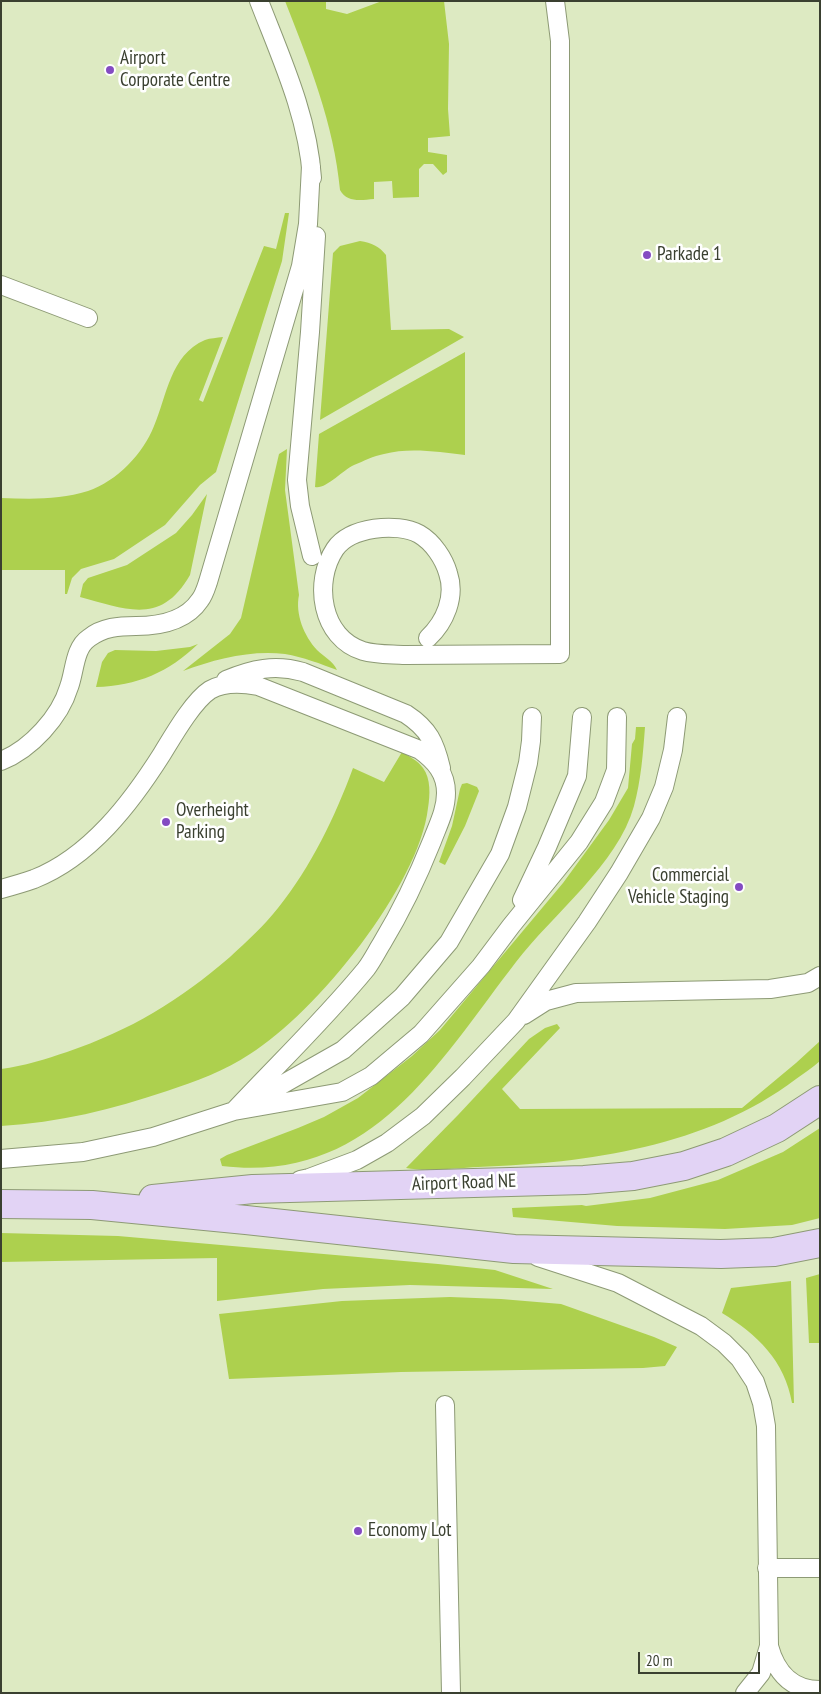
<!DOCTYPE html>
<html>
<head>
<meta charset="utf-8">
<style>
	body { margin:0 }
	#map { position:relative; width:821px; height:1694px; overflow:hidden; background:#ddeac2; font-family:"PT Sans Narrow",sans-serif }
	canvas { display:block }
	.frame { position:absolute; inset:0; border:2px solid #3a4030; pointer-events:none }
	.scale { position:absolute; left:638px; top:1652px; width:122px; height:22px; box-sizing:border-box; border:2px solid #3a4030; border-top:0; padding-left:6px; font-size:15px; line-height:18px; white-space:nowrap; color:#3a4030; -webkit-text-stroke:4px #fff; paint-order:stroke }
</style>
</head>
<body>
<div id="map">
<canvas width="821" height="1694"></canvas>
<div class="frame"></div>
<div class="scale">20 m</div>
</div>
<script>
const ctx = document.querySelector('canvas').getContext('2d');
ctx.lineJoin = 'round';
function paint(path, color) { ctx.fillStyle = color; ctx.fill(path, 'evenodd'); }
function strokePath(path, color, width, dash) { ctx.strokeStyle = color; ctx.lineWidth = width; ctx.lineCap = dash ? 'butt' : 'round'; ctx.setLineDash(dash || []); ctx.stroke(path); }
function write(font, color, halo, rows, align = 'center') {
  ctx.font = font + ' "PT Sans Narrow",sans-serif'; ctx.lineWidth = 5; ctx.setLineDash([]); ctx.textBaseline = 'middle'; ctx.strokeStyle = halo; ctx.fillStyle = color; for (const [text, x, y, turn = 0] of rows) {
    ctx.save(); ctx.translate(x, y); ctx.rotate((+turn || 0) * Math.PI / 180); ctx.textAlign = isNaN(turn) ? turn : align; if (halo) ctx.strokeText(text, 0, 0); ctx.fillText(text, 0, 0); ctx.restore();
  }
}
paint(new Path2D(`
	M 285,1 L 326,1 L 326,9 L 347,14 L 382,1 L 444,1 L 449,44 L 448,109 L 450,136 L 428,138 L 428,152 L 447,155 L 447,172 L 443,175 L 433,164 L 424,164 L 419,169 L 419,197 L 393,198 L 392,181 L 374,182 L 374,199 C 361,200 347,203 340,190 C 334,124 309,62 285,1 Z
	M 285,213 L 289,213 L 282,261 L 216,472 L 200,485 L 165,525 L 114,559 L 81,569 L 72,578 L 67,594 L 65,594 L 65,570 L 1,570 L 1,498 C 31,499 60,500 88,491 C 117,481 143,454 154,426 C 167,396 170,355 205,340 C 210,338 217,338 223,337 L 199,400 L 203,402 L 264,246 L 276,249 Z
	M 360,241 C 372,243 379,246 386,255 L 391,330 L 449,329 L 464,337 L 320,420 L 333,253 L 340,246 Z
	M 465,352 L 465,455 C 440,452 409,447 384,454 C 373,456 364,461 354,465 C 343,470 325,490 315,487 L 319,434 Z
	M 287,449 L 285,490 L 299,595 C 295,614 304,636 317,650 C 324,657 333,661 337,670 C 321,664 303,657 285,654 C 250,650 216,659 183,671 L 230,634 L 241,618 L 279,454 Z
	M 207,494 L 190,575 C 161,626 126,609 80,597 L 83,584 L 88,578 L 127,565 L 176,533 L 192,515 Z
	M 198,644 C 169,672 137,686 96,687 L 102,662 L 108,653 L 115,650 L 156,651 L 190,647 Z
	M 636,727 L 645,727 C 643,754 641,780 634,806 C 618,864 552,915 516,962 C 438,1063 371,1184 222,1166 L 220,1159 L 227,1155 L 298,1128 L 324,1117 L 358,1098 L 412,1056 L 440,1030 L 563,883 L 609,820 L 628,788 L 632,744 L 635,739 Z
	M 402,752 C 410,757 417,760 423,768 C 431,779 430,795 428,808 C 419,886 316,1013 250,1054 C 225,1071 196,1081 167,1091 C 113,1109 58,1123 1,1126 L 1,1069 C 24,1066 46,1059 67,1052 C 131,1030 179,1001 230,957 C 247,941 264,926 278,908 C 311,867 335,817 353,768 L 384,782 Z
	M 467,783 L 477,787 L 479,791 L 465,826 L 445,865 L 439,862 L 452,826 L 460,789 L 462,784 Z
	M 557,1024 L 560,1028 L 502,1089 L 520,1109 L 742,1108 L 796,1063 L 820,1041 L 820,1061 C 812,1068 804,1073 796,1079 C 706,1147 588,1163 478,1167 C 458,1168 425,1172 406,1168 L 458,1115 L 529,1039 L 545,1028 Z
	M 820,1128 L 820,1218 L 792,1225 L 725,1229 L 617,1226 L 513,1217 L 512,1208 L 582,1205 L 586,1206 L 650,1198 L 718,1180 L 783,1152 Z
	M 1,1233 L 118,1236 L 438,1264 L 495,1270 L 553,1289 L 410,1285 L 323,1289 L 217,1301 L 217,1258 L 1,1262 Z
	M 820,1274 L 820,1343 L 809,1343 L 806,1278 Z
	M 791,1281 L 794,1403 L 792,1403 C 785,1361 757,1334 722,1313 L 731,1288 Z
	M 450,1297 L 501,1299 L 561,1304 L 654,1337 L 677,1347 L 665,1366 L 643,1368 L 401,1372 L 229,1379 L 219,1314 L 342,1301 Z`), '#add04e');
const service = new Path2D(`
	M 259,1 C 281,58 308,116 312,178
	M 1,285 L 88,318
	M 312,556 L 300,506 L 297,480 L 310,332 L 316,236
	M 428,638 C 445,622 456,597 448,573 C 444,559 433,542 419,534 C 397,522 350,527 335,549 C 313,582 321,638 363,651 C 377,655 391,654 405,655 L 560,654 L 560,41 L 555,1
	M 226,680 C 252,669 275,664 303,672 L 406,714 C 429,729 435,743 441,768
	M 1,761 C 31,749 60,717 69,687 C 75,671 74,648 89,638 C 103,627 119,626 136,626 C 160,626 186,621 200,600 C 204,595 206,588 208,582 L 301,266 L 308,224 L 311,166
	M 1,889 C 12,886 23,883 34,879 C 90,857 131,803 162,754 C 173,736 193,701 210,690 C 224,682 243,683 258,686 L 420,750 C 435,761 446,773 446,793 C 446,810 438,825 432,841 C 418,876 402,910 382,943 C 377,951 372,961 366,969 C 325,1019 278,1064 234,1111
	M 522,900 L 547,847 L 577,776 L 582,717
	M 524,1015 L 546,1001 L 576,993 L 770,989 L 808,983 L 820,976
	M 248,1104 L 343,1050 L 402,997 L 449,942 L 500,854 L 517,807 L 528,763 L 531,741 L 532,717
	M 1,1159 L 83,1152 L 153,1137 L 234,1111 L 342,1092 L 371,1076 L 421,1034 L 481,966 L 511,926 L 579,842 L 604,802 L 616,770 L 617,717
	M 300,1180 L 309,1178 L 357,1160 L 387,1143 L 423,1116 L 463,1077 L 516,1021 L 587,922 L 619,873 L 651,818 L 664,787 L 673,750 L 677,717
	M 538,1257 L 618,1283 L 701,1326 L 724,1343 L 740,1359 L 755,1382 L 762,1403 L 766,1426 L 769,1646 C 776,1672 791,1690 820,1690
	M 445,1405 L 451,1693
	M 767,1568 L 820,1568
	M 745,1693 L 761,1673 L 769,1646`);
const secondary = new Path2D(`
	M 153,1199 L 253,1189 L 584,1180 L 633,1176 L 684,1166 L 726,1152 L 777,1128 L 820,1100
	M 1,1204 L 92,1205 L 246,1220 L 514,1249 L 721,1254 L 774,1252 L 820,1243`);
strokePath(service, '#8d9a75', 20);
strokePath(secondary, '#8d9a75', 30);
strokePath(service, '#fff', 18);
strokePath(secondary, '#e2d3f5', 28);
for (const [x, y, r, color] of [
	[110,70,5,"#844bc2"],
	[647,255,5,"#844bc2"],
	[166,822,5,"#844bc2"],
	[739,887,5,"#844bc2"],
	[358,1531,5,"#844bc2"]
]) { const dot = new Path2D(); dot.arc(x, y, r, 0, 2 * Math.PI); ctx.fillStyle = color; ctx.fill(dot); strokePath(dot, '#fff', 2); }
write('19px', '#3a4030', '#fff', [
	["Airport",120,59],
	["Corporate Centre",120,81],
	["Parkade 1",657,255],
	["Overheight",176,811],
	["Parking",176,833],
	["Commercial",729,876,"right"],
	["Vehicle Staging",729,898,"right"],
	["Economy Lot",368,1531]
], 'left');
write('19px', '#3a4030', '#fff', [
	["Airport Road NE",464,1183,-2]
]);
</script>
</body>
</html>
